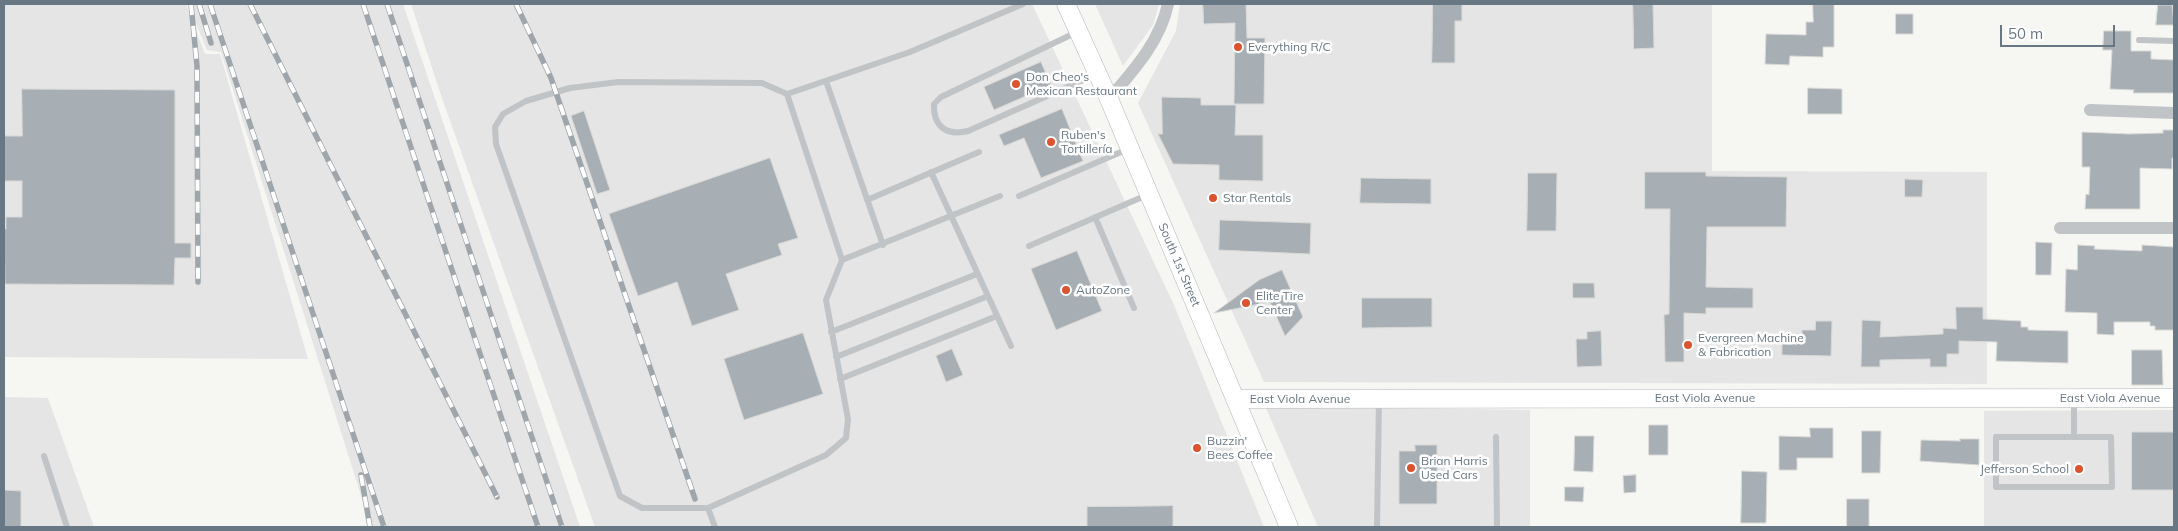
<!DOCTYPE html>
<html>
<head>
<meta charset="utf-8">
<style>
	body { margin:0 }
	#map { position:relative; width:2178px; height:531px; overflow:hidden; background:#f6f6f3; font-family:Mulish,sans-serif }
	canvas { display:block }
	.frame { position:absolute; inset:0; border:5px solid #677783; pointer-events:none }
	.scale { position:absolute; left:2000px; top:25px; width:115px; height:22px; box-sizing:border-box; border:2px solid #677783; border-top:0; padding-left:6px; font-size:15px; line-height:18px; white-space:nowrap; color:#677783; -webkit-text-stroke:4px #fff; paint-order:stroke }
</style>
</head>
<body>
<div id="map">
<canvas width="2178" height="531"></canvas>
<div class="frame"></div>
<div class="scale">50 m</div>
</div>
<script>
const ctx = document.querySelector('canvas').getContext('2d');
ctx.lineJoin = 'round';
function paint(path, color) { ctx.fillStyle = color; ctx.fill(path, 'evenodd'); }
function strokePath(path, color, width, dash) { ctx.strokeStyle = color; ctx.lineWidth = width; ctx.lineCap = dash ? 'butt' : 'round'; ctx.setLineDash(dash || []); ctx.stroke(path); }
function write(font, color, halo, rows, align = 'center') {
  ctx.font = font + ' Mulish,sans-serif'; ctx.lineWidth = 5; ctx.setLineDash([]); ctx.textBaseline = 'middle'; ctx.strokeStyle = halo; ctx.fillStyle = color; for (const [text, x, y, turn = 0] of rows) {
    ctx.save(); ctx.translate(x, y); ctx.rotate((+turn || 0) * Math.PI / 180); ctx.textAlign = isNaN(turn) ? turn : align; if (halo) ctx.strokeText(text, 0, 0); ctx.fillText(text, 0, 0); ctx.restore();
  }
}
paint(new Path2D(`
	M 4,4 L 186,4 L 205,54 L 220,54 L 308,359 L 4,357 Z
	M 188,4 L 403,4 L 580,527 L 371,527 L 221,52 L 207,50 Z
	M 411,4 L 1032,4 L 1174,305 L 1264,527 L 595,527 L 443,101 Z
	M 1095,4 L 1159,4 L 1153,25 L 1123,66 Z
	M 1180,4 L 1712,4 L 1712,171 L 1987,172 L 1987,384 L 1264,382 L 1138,103 L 1176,31 Z
	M 4,397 L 48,398 L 94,527 L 4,527 Z
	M 1265,406 L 1530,410 L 1530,527 L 1318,527 Z
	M 2174,410 L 2174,527 L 1984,527 L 1984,411 Z`), '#e4e5e4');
const building = new Path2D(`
	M 1203,4 L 1246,4 L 1247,38 L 1265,38 L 1264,104 L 1234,104 L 1235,23 L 1204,24 Z
	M 1433,4 L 1462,4 L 1462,21 L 1455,21 L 1455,63 L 1432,63 Z
	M 1633,4 L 1653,4 L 1654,48 L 1634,49 Z
	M 1813,4 L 1834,4 L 1834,47 L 1823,47 L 1823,57 L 1790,56 L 1789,65 L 1765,64 L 1766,34 L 1806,35 L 1806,22 L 1813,22 Z
	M 2158,5 L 2172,5 L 2174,25 L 2156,25 Z
	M 1896,14 L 1913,14 L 1913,34 L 1896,34 Z
	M 2104,31 L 2131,31 L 2131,51 L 2151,51 L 2151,59 L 2174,60 L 2174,93 L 2133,93 L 2134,90 L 2110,89 L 2112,50 L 2103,50 Z
	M 1041,62 L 1051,85 L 994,110 L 984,87 Z
	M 1808,88 L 1842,89 L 1842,114 L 1808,114 Z
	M 22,89 L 175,90 L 175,243 L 191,243 L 191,258 L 175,258 L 174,285 L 5,284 L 4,229 L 6,229 L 6,217 L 22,217 L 22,181 L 4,181 L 4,136 L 22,136 Z
	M 1162,97 L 1201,98 L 1201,105 L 1236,105 L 1235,135 L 1263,135 L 1263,181 L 1219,180 L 1219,165 L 1173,164 L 1158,134 L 1162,134 Z
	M 1062,109 L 1083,161 L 1041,178 L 1024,138 L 1004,146 L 999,135 Z
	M 584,111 L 610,190 L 597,194 L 571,116 Z
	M 2163,130 L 2174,130 L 2174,158 L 2172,158 L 2172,169 L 2140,168 L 2140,209 L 2085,209 L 2086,194 L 2089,195 L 2090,167 L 2082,167 L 2082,132 L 2129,134 L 2163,133 Z
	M 770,158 L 798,238 L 778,244 L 782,255 L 726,274 L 739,310 L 692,326 L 677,282 L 638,296 L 609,214 Z
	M 1645,172 L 1706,172 L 1706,176 L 1787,177 L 1786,227 L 1707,227 L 1706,287 L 1753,288 L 1753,308 L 1706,308 L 1706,314 L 1684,313 L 1684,362 L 1665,362 L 1664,315 L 1669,314 L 1670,209 L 1645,209 Z
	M 1528,173 L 1557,173 L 1556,231 L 1527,231 Z
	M 1361,178 L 1431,179 L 1431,204 L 1360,203 Z
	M 1905,179 L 1923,180 L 1922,197 L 1905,197 Z
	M 1220,220 L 1311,223 L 1310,254 L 1219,250 Z
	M 2036,242 L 2052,243 L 2051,275 L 2036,275 Z
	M 2078,245 L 2095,246 L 2094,249 L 2142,251 L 2142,245 L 2174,247 L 2174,330 L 2155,330 L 2155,326 L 2150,326 L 2150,322 L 2114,322 L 2114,335 L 2097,334 L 2097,313 L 2065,312 L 2066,269 L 2077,270 Z
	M 1077,251 L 1102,311 L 1056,330 L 1031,269 Z
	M 1282,270 L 1303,317 L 1285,336 L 1270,302 L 1214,313 L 1259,280 Z
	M 1573,283 L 1594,283 L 1595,298 L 1573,298 Z
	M 1362,298 L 1432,298 L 1432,327 L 1362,328 Z
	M 1956,307 L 1983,307 L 1983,319 L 2021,321 L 2021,327 L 2028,327 L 2028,330 L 2068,331 L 2068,363 L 1996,361 L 1997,342 L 1959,341 L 1959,354 L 1947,354 L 1947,367 L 1930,367 L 1930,359 L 1880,360 L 1880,367 L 1861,367 L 1862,320 L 1881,321 L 1880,337 L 1943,334 L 1943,328 L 1956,329 Z
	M 1816,321 L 1832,321 L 1831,356 L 1782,355 L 1782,334 L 1802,334 L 1802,330 L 1815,330 Z
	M 1601,331 L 1602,366 L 1577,367 L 1576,339 L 1587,339 L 1587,332 Z
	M 803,333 L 823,394 L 744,420 L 724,359 Z
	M 952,349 L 963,375 L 946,382 L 936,356 Z
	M 2132,350 L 2162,350 L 2163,385 L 2132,385 Z
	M 1649,425 L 1668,425 L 1668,455 L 1649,455 Z
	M 1810,428 L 1833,428 L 1833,458 L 1797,458 L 1797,470 L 1779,470 L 1779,436 L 1810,437 Z
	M 1862,431 L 1881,431 L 1880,473 L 1862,473 Z
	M 2132,432 L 2174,432 L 2174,490 L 2132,490 Z
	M 1575,436 L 1594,436 L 1593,472 L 1574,471 Z
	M 1960,439 L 1979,439 L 1979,465 L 1920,461 L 1921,440 L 1960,441 Z
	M 1415,445 L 1437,445 L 1437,504 L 1399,504 L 1399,451 L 1415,451 Z
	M 1742,471 L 1767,472 L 1766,523 L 1741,523 Z
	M 1636,475 L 1636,492 L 1624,493 L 1623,476 Z
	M 1565,487 L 1584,487 L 1583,502 L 1565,501 Z
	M 4,490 L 21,491 L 21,527 L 4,527 Z
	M 1847,499 L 1869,499 L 1869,527 L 1847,527 Z
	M 1173,506 L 1173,527 L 1087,527 L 1087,507 Z`);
paint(building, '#a7afb4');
strokePath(building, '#d8d8d6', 1);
const secondary = new Path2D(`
	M 1066,4 L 1109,99 L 1289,527
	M 1235,399 L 2174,398`);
strokePath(secondary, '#b2b8bc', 19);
strokePath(new Path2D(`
	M 1077,32 L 941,97 L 934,104 C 933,127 947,136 968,131 L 1097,74
	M 2139,40 L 2174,41
	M 826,81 L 883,245
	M 931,172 L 1011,346
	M 1019,196 L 1128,149
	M 867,200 L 979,152
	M 1095,217 L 1134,308
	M 1029,246 L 1147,195
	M 842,260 L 1000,196
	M 831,332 L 977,274
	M 836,357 L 988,296
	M 840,379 L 997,316
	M 1496,437 L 1497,527
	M 2074,437 L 1996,437 L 1996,487 L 2112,487 L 2111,437 L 2074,437 L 2074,399
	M 44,456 L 67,527
	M 708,508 L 826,455 L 846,438 L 848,419 L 826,300 L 842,260 L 787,94
	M 715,527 L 708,508 L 642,508 L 620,496 L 496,144 L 495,127 L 503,114 L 526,101 L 570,88 L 618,82 L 762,83 L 787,94 L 910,52 L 1023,4
	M 1377,527 L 1379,400`), '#c0c4c7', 6);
strokePath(new Path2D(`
	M 1109,99 C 1133,71 1160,42 1168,4
	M 2090,110 L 2174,113
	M 2060,228 L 2174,228`), '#c0c4c7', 12);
strokePath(secondary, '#fff', 18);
const rail = new Path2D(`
	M 191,4 L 197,66 L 198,282
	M 199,4 L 211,43
	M 210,4 L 384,527
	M 250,4 L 497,497
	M 363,4 L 538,527
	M 387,4 L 562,527
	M 516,4 L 551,78 L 695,499
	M 361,475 L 370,527`);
strokePath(rail, '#9fa6ab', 5.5);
strokePath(rail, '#fff', 4, [11]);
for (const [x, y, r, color] of [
	[1238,47,5,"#db532f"],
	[1016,84,5,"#db532f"],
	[1051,142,5,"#db532f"],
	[1213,198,5,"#db532f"],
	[1066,290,5,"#db532f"],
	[1246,303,5,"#db532f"],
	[1688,345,5,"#db532f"],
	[1197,448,5,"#db532f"],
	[1411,468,5,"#db532f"],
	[2079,469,5,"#db532f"]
]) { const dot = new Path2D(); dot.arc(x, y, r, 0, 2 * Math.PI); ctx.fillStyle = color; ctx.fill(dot); strokePath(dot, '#fff', 2); }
write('12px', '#677783', '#fff', [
	["Everything R/C",1248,47],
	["Don Cheo's",1026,77],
	["Mexican Restaurant",1026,91],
	["Ruben's",1061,135],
	["Tortillería",1061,149],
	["Star Rentals",1223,198],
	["AutoZone",1076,290],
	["Elite Tire",1256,296],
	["Center",1256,310],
	["Evergreen Machine",1698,338],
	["& Fabrication",1698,352],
	["Buzzin'",1207,441],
	["Bees Coffee",1207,455],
	["Brian Harris",1421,461],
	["Used Cars",1421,475],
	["Jefferson School",2069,469,"right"]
], 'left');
write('12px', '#677783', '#fff', [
	["South 1st Street",1179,265,67],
	["East Viola Avenue",1705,398],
	["East Viola Avenue",2110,398],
	["East Viola Avenue",1300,399]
]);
</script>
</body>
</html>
